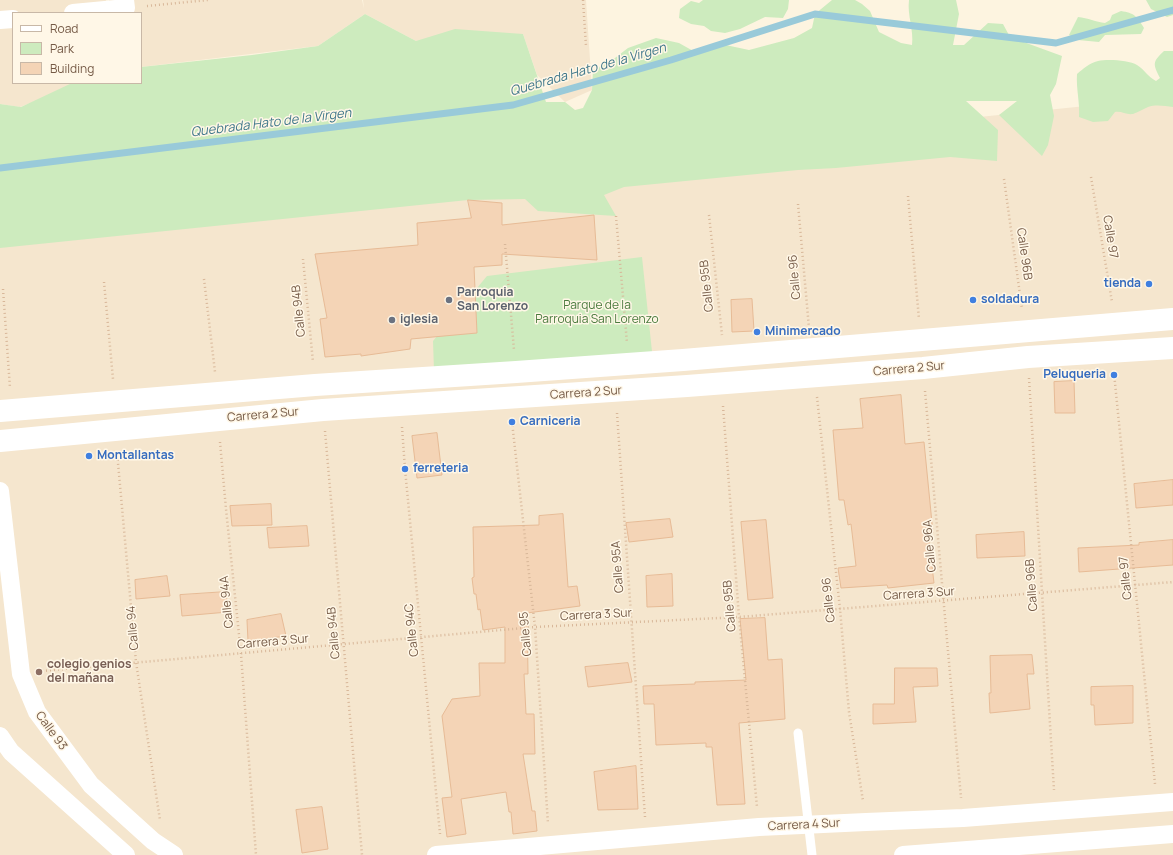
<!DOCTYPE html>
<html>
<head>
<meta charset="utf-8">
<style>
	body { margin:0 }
	#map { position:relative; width:1173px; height:855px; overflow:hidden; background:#fdf4e0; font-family:Manrope,sans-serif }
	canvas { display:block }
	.legend { position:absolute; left:12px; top:12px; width:130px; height:72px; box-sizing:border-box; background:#fff7e7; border:1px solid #c8b8a7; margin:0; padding:5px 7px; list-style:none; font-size:12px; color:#755a46 }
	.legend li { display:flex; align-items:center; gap:8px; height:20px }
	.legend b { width:20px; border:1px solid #c8b8a7 }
</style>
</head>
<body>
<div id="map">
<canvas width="1173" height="855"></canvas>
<ul class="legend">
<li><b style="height:5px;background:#fff"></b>Road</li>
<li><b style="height:11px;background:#cdebbe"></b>Park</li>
<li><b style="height:11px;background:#f4d4b6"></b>Building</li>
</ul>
</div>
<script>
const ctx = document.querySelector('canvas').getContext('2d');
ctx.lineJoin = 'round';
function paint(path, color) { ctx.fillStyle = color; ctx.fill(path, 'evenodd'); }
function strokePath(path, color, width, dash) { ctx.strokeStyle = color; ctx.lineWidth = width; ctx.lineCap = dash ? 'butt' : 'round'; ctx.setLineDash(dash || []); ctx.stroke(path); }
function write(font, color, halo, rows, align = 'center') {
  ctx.font = font + ' Manrope,sans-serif'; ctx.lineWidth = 3; ctx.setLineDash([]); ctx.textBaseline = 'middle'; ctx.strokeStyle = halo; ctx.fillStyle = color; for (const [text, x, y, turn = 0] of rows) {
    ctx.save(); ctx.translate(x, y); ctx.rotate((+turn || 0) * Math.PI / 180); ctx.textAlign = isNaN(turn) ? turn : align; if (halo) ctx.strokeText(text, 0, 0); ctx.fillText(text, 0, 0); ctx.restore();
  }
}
paint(new Path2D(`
	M 0,0 L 106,0 L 107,13 L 13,13 L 13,83 L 83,83 L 20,107 L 0,104 Z
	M 109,0 L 224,0 L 225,10 L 224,0 L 362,0 L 364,9 L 363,0 L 586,0 L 592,90 L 565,102 L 537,75 L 523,34 L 416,41 L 365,14 L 318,46 L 141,67 L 141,13 L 110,13 Z
	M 1173,97 L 1173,855 L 0,855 L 0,218 Z`), '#f5e6ce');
paint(new Path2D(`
	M 703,0 L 789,0 L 788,9 L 783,18 L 765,17 L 740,29 L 725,33 L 711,31 L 704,26 L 691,24 L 679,18 L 680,9 L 691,1 L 699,3 Z
	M 832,0 L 855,0 L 862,4 L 870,11 L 879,32 L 901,43 L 912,45 C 914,30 907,15 909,0 L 956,0 L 959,14 L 953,45 L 964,45 L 988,23 L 1003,24 L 1010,37 L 1062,56 L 1056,84 L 1050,95 L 1054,116 L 1048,145 L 1042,156 L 999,115 L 1017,101 L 966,101 L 998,130 L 997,161 L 950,157 L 836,168 L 798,170 L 624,187 L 604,195 L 616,216 L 538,211 L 525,199 L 468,200 L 0,248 L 0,104 L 21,107 L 72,83 L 141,83 L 141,67 L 252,55 L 318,46 L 365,14 L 416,41 L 455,29 L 523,34 L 546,102 L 565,102 L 575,110 L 583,108 L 592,90 L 593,70 L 611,61 L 628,48 L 656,38 L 679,43 L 695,52 L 721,44 L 749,50 L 794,38 L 812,28 L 815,14 Z
	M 1146,0 L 1173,0 L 1173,15 L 1167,17 L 1151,9 Z
	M 1121,11 C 1134,13 1137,16 1144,28 L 1141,34 L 1105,35 L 1099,42 L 1078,40 L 1069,35 L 1078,17 C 1088,18 1096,22 1105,23 L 1110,20 L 1112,15 Z
	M 1164,51 L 1173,51 L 1173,107 C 1165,106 1156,104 1148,107 C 1143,109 1139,112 1133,114 C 1126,115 1122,111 1115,112 L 1108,121 L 1093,122 L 1079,117 C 1080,102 1076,89 1077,74 C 1083,69 1089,63 1098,61 C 1107,59 1129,60 1137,65 C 1145,70 1148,77 1156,81 L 1160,78 C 1153,64 1152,62 1164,51 Z
	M 642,257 L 653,361 L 434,371 L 433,341 L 487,276 Z`), '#cdebbe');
strokePath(new Path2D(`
	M 0,168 L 513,105 L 671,60 L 815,14 L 1056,43 L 1173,10`), '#99cad9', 7);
const building = new Path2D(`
	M 468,200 L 502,203 L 502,225 L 594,215 L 597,260 L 502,254 L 502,265 L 474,267 L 477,333 L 411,339 L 410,349 L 361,356 L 361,354 L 325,357 L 320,319 L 327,318 L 315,254 L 418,245 L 417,223 L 471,218 Z
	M 752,299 L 754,331 L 732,332 L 731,300 Z
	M 1074,381 L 1075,413 L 1055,413 L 1054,382 Z
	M 901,395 L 905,444 L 924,442 L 933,533 L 928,533 L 934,583 L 888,588 L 887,585 L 841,588 L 838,568 L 856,566 L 851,524 L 848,525 L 844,500 L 839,500 L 833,430 L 863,428 L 860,399 Z
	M 437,433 L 442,475 L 417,478 L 412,436 Z
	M 1173,480 L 1173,505 L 1136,508 L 1134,484 Z
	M 271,504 L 272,525 L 232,526 L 230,506 Z
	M 563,514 L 568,587 L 577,586 L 580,606 L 527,613 L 528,674 L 524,674 L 526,714 L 534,714 L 535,754 L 523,754 L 532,811 L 535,811 L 537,831 L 513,834 L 511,812 L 509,812 L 506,792 L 461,799 L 466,834 L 447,837 L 442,798 L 452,797 L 442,716 L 452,699 L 480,696 L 479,663 L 505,663 L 505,627 L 483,630 L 480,609 L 478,610 L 476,594 L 474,594 L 472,578 L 474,577 L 473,527 L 539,525 L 539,516 Z
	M 670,519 L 673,537 L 629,542 L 626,523 Z
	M 766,520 L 773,598 L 748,600 L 741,522 Z
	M 307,526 L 309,546 L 269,548 L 267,528 Z
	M 1024,532 L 1025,556 L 977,558 L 976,535 Z
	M 1173,540 L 1173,565 L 1079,572 L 1078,548 L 1139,545 L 1139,543 Z
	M 672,574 L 673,606 L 647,607 L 646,576 Z
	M 167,576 L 170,596 L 136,599 L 135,580 Z
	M 226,592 L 228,612 L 182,616 L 180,595 Z
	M 281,614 L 286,636 L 248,641 L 247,620 Z
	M 765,618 L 768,660 L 782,659 L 785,719 L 739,723 L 745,804 L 717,805 L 712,747 L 706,747 L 706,743 L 656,745 L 654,704 L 644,704 L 643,686 L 695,684 L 695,682 L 746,680 L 740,619 Z
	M 1032,655 L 1034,674 L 1027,674 L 1030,709 L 990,713 L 989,693 L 991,693 L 990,656 Z
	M 628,663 L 632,682 L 588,687 L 585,667 Z
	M 895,668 L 937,668 L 938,686 L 913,687 L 916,722 L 873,724 L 873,704 L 894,704 Z
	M 1133,686 L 1133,723 L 1095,725 L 1094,705 L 1091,705 L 1091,687 Z
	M 636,766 L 638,809 L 598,810 L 594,772 Z
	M 322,807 L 328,849 L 302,853 L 296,810 Z`);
paint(building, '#f4d4b6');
strokePath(building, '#e7bb96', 1);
strokePath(new Path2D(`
	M 583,0 L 586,46
	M 147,6 L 208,0
	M 1091,177 L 1112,302
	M 1004,179 L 1022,309
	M 908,196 L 919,319
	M 798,204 L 809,328
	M 709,215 L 722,335
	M 616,216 L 627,343
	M 505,244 L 514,350
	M 303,259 L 313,362
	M 204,279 L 215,372
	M 104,282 L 113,379
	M 3,289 L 10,388
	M 1114,373 L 1155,784
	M 1029,378 L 1054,790
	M 925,391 L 961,798
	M 817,397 L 840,609 L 849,712 L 863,801
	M 723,406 L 739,617 L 757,807
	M 617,413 L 645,817
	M 512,422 L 535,627 L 548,824
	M 402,427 L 405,469 L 440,834
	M 325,431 L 362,855
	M 220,442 L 226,509 L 241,654 L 256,855
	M 117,452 L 136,662 L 160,820
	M 42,671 L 535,627 L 739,617 L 1173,582`), '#d8b799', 2.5, [1, 3]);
strokePath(new Path2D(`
	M 798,733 L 812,855`), '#fff', 9);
strokePath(new Path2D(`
	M 73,13 L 126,8 L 125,0
	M 0,20 L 13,19
	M 0,491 L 21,674 L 37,712 L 91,785 L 153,841 L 174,855
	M 0,736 L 11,752 L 126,855
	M 436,855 L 759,827 L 866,822 L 963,818 L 1173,802
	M 903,855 L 1173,834`), '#fff', 18);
strokePath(new Path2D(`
	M 0,411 L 315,385 L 516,372 L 683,360 L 1173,319
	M 0,441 L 323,410 L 687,386 L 923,368 L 1028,357 L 1173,348`), '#fff', 22);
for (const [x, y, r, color] of [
	[1149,284,4,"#3f7fe0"],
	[449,300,4,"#6b7280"],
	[973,300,4,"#3f7fe0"],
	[392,320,4,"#6b7280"],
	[757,332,4,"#3f7fe0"],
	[1114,375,4,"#3f7fe0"],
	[512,422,4,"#3f7fe0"],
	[89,456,4,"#3f7fe0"],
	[405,469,4,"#3f7fe0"],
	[39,672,4,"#8d6e63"]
]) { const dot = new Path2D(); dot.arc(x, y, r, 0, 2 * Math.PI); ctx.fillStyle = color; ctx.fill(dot); strokePath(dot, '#fff7e7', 1.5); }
write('12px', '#755a46', '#fff7e7', [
	["Calle 97",1110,237,81],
	["Calle 96B",1024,254,82],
	["Calle 96",795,277,-95],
	["Calle 95B",707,286,-96],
	["Calle 94B",299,311,-96],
	["Carrera 2 Sur",909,369,-5],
	["Carrera 2 Sur",586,393,-4],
	["Carrera 2 Sur",263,415,-5],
	["Calle 96A",930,546,-95],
	["Calle 95A",618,567,-94],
	["Calle 97",1126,578,-96],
	["Calle 96B",1032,585,-94],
	["Carrera 3 Sur",919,594,-4],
	["Calle 96",829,600,-96],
	["Calle 94A",227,602,-96],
	["Calle 95B",730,606,-95],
	["Carrera 3 Sur",596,615,-3],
	["Calle 94",133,628,-95],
	["Calle 94C",412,630,-96],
	["Calle 94B",334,633,-95],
	["Calle 95",526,634,-95],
	["Carrera 3 Sur",273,642,-5],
	["Calle 93",51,731,54],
	["Carrera 4 Sur",804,825,-3]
]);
write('bold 12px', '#366cbe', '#fff7e7', [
	["tienda",1141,284,"right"],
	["soldadura",981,300],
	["Minimercado",765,332],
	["Peluqueria",1106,375,"right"],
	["Carniceria",520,422],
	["Montallantas",97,456],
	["ferreteria",413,469]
], 'left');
write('bold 12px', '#5b616d', '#fff7e7', [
	["Parroquia",457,293],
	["San Lorenzo",457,307],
	["iglesia",400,320]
], 'left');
write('12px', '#4b7b3e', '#fff7e7', [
	["Parque de la",597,306],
	["Parroquia San Lorenzo",597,320]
]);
write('bold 12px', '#785e54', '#fff7e7', [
	["colegio genios",47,665],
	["del mañana",47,679]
], 'left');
write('italic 13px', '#3f778a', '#fff7e7', [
	["Quebrada Hato de la Virgen",588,70,-16],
	["Quebrada Hato de la Virgen",271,123,-7]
]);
</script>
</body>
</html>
